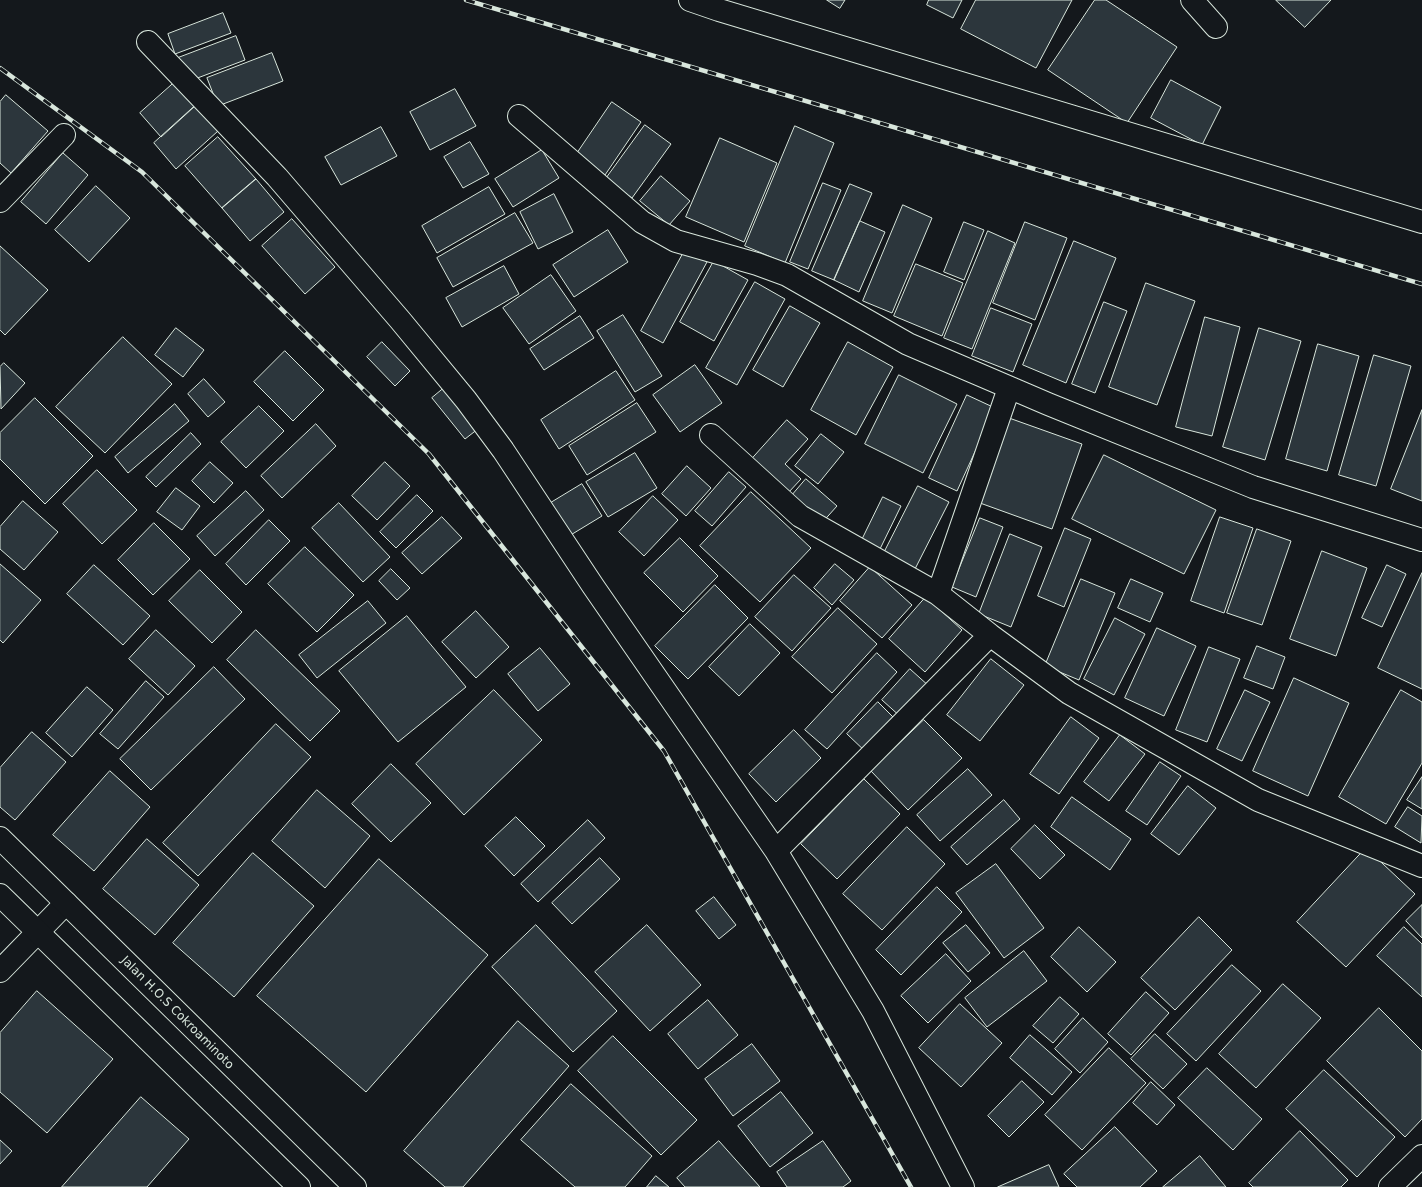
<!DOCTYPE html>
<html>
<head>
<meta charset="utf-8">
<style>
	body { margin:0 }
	canvas { display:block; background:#14181c }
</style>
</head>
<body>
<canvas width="1422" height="1187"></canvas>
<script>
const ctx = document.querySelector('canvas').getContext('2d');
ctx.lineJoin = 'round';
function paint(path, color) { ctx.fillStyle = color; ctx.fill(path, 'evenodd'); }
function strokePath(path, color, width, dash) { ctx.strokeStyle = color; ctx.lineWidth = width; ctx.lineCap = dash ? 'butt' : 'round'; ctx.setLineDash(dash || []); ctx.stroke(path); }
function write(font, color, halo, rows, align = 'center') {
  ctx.font = font + ' "DejaVu Sans",sans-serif'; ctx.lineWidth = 3; ctx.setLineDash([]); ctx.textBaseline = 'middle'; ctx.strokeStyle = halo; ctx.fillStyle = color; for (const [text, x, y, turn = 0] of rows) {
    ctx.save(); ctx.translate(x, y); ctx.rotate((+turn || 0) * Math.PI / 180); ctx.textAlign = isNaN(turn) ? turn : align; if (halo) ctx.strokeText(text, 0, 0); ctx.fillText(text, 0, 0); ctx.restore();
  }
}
const building = new Path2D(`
	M 827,0 L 845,0 L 840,8 Z
	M 929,0 L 962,0 L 953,18 L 927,5 Z
	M 976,0 L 1072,0 L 1036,68 L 961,29 Z
	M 1095,0 L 1106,0 L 1177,47 L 1127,123 L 1048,70 Z
	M 1276,0 L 1331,0 L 1305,27 Z
	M 223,13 L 231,33 L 175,54 L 168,34 Z
	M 236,36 L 245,60 L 187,82 L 178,58 Z
	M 272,53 L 283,81 L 218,106 L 207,78 Z
	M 1171,80 L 1221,107 L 1202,145 L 1151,118 Z
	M 175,82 L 195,106 L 161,137 L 140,113 Z
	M 455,89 L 476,126 L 430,150 L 410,112 Z
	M 6,95 L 48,131 L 11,173 L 0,163 L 0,102 Z
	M 612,102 L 641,122 L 605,175 L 576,155 Z
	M 195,106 L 218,131 L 176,169 L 154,143 Z
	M 645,125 L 671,144 L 632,198 L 605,180 Z
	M 795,126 L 834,143 L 785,263 L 745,246 Z
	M 381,127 L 397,156 L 341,185 L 325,157 Z
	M 218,137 L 256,179 L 222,208 L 185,166 Z
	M 720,138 L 777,163 L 744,242 L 686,217 Z
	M 470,142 L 489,174 L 463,188 L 444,157 Z
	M 542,150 L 559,178 L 513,207 L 495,179 Z
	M 63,153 L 88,175 L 46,224 L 21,202 Z
	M 661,176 L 690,201 L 669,225 L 640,201 Z
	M 256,179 L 284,212 L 250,241 L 222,208 Z
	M 823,183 L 841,190 L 808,269 L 790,262 Z
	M 850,184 L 872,193 L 834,280 L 812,271 Z
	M 96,186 L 130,218 L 89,262 L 55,230 Z
	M 489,187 L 505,214 L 437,253 L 422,226 Z
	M 554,194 L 573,232 L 538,249 L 520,212 Z
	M 903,205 L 932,218 L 892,313 L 863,301 Z
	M 515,213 L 533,243 L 453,287 L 437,258 Z
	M 292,219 L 335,267 L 305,294 L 262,246 Z
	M 860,221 L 885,232 L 859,292 L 834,280 Z
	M 964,222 L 984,230 L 964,280 L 944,272 Z
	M 1025,222 L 1067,238 L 1035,320 L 993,303 Z
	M 608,230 L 628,262 L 574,297 L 553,265 Z
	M 988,231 L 1015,243 L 972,349 L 944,338 Z
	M 1074,241 L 1116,258 L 1066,383 L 1023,365 Z
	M 0,246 L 48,290 L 5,335 L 0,330 Z
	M 685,250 L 707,262 L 663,343 L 641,331 Z
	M 714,261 L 748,280 L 714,341 L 680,322 Z
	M 916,264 L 963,283 L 942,336 L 894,316 Z
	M 504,266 L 519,294 L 462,327 L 446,298 Z
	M 551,275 L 576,311 L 529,344 L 503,308 Z
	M 755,282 L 785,299 L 737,385 L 706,368 Z
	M 1146,283 L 1195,301 L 1157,405 L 1109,387 Z
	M 1104,302 L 1127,311 L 1095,393 L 1072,384 Z
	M 790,306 L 820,323 L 783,387 L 753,370 Z
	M 991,308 L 1032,324 L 1013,372 L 972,356 Z
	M 623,315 L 662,376 L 635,392 L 597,331 Z
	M 580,316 L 594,338 L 544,370 L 530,349 Z
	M 1205,317 L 1240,327 L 1212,436 L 1176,427 Z
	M 176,328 L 204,350 L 183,377 L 155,355 Z
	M 1259,328 L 1301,341 L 1265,460 L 1223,447 Z
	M 123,337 L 172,384 L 105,453 L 56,407 Z
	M 382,342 L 410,371 L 395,386 L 367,357 Z
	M 848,342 L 893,367 L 856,435 L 811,410 Z
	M 1318,344 L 1359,356 L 1327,471 L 1286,459 Z
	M 285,351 L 324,390 L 293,421 L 254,382 Z
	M 1374,355 L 1411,366 L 1376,486 L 1339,475 Z
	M 4,363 L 25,383 L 1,409 L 0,367 Z
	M 695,365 L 722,403 L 680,432 L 653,395 Z
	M 616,371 L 635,400 L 559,449 L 541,420 Z
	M 899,375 L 957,404 L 923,473 L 865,444 Z
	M 204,379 L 225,402 L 208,417 L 188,394 Z
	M 449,384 L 483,425 L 465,439 L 432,398 Z
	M 967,395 L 995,408 L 957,491 L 929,478 Z
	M 35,398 L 93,456 L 45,504 L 0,459 L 0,433 Z
	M 637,403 L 656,432 L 587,475 L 569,446 Z
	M 175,404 L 189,421 L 128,473 L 115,457 Z
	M 259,406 L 284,431 L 246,468 L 221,442 Z
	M 1422,410 L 1422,501 L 1391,489 Z
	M 1009,418 L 1082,444 L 1052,529 L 980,503 Z
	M 787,420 L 808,439 L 785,464 L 801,479 L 788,493 L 751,460 Z
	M 316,424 L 336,446 L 282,498 L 261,476 Z
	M 191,433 L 201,444 L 156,487 L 146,477 Z
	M 821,434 L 844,452 L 818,484 L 795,466 Z
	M 635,453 L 657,488 L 608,517 L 586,482 Z
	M 1104,455 L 1216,510 L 1184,574 L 1072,519 Z
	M 210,462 L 233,483 L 214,503 L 192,481 Z
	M 385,462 L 410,486 L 377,520 L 352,496 Z
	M 687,466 L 711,488 L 686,516 L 662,494 Z
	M 97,470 L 137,510 L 102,544 L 63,504 Z
	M 729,472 L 746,487 L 712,526 L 695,511 Z
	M 806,479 L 837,506 L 820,525 L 789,499 Z
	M 582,484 L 602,516 L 569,536 L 549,504 Z
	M 918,486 L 949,502 L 915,569 L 884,553 Z
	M 176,488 L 200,506 L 182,530 L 157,512 Z
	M 246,491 L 264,510 L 215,556 L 197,536 Z
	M 751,492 L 811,548 L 760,602 L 700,546 Z
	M 417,495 L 433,511 L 396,548 L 380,532 Z
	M 653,496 L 678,520 L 644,556 L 619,532 Z
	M 883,497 L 901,506 L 880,549 L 862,540 Z
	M 23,501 L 58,532 L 24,570 L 0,549 L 0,527 Z
	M 339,503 L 390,557 L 363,582 L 312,528 Z
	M 442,517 L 462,538 L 422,574 L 402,553 Z
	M 1220,517 L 1253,528 L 1224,613 L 1191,601 Z
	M 980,518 L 1003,527 L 976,597 L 952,587 Z
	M 269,520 L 290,541 L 246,585 L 226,564 Z
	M 154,523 L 190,559 L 153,595 L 118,560 Z
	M 1065,528 L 1091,539 L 1064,607 L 1038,596 Z
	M 1257,529 L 1291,541 L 1262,625 L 1227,613 Z
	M 1010,534 L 1042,547 L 1011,627 L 979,614 Z
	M 680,538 L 718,576 L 683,612 L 644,573 Z
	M 305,547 L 354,595 L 317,632 L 268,584 Z
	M 1322,551 L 1367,568 L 1336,656 L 1290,639 Z
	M 0,564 L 41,600 L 3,643 L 0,640 Z
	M 835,564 L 854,580 L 832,605 L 814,588 Z
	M 94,565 L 150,616 L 123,645 L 67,594 Z
	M 1387,565 L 1406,574 L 1382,627 L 1362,618 Z
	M 870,567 L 912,605 L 882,638 L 840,601 Z
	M 391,569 L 410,588 L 397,600 L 379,581 Z
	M 200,570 L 242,612 L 212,643 L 169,601 Z
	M 1422,573 L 1422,689 L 1378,668 Z
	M 794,575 L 831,608 L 792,651 L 755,617 Z
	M 1081,579 L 1115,593 L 1079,680 L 1045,666 Z
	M 1131,579 L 1163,593 L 1150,622 L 1118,608 Z
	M 715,585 L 748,618 L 688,679 L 655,646 Z
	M 926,597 L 962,630 L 925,672 L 889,639 Z
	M 368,601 L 386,623 L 317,678 L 299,655 Z
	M 838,608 L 877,644 L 832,693 L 792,657 Z
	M 476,611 L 509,647 L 476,678 L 442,642 Z
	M 407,616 L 466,687 L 398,742 L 339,671 Z
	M 1115,618 L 1145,634 L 1114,695 L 1084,679 Z
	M 750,624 L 780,653 L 739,696 L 709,667 Z
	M 1157,628 L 1196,646 L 1164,716 L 1125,698 Z
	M 156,630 L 195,666 L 168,695 L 129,659 Z
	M 256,630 L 340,711 L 310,741 L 227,660 Z
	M 1257,646 L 1285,657 L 1273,689 L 1244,678 Z
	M 1209,647 L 1240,659 L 1207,742 L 1176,730 Z
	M 540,648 L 570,684 L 538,711 L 508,674 Z
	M 877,653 L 897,672 L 827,749 L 805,730 Z
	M 991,659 L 1024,685 L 980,741 L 947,715 Z
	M 214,667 L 245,699 L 151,790 L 120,759 Z
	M 910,669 L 930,687 L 902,718 L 882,700 Z
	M 1294,678 L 1349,703 L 1308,796 L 1253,771 Z
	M 146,681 L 164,697 L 118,749 L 100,734 Z
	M 87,687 L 113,710 L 72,757 L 46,733 Z
	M 494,690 L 542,740 L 464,815 L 416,764 Z
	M 1245,690 L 1270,702 L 1242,761 L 1217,749 Z
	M 1401,690 L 1422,702 L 1422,763 L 1386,824 L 1339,797 Z
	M 878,702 L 898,722 L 868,754 L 847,734 Z
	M 1071,717 L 1099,738 L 1059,794 L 1030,774 Z
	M 924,720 L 962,758 L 908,810 L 871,771 Z
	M 276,724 L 311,757 L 198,876 L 163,843 Z
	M 794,730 L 821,758 L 776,802 L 749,774 Z
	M 32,732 L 66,762 L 15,820 L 0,807 L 0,768 Z
	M 1120,735 L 1145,754 L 1109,801 L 1084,782 Z
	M 1160,762 L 1181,776 L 1147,825 L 1126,811 Z
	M 391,764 L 431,803 L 391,842 L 352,804 Z
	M 968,769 L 992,795 L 940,841 L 917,815 Z
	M 110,771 L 150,807 L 94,871 L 53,835 Z
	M 1422,777 L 1422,809 L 1407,800 Z
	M 864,779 L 900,814 L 837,879 L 801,844 Z
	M 1188,786 L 1216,808 L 1179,855 L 1151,834 Z
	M 317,790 L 370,836 L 325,888 L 272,841 Z
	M 1072,797 L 1131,839 L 1110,870 L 1051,827 Z
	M 1004,800 L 1020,819 L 967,865 L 951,847 Z
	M 1408,807 L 1422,816 L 1421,843 L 1395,827 Z
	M 516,817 L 545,846 L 514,876 L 485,846 Z
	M 588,820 L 605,838 L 538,902 L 521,884 Z
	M 1035,825 L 1065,855 L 1040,879 L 1011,849 Z
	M 907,827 L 945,864 L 882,930 L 843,894 Z
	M 147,839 L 199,885 L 155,935 L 103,889 Z
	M 1366,848 L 1415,894 L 1346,967 L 1297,922 Z
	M 253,853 L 314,906 L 234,997 L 173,943 Z
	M 600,858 L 620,879 L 572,924 L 552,903 Z
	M 379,859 L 488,955 L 366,1092 L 257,996 Z
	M 996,864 L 1044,928 L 1004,958 L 956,893 Z
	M 937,887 L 962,912 L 901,975 L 876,950 Z
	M 714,897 L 736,925 L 719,939 L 696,911 Z
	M 1422,905 L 1422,938 L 1406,921 Z
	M 1199,917 L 1232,950 L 1175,1010 L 1141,978 Z
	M 536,925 L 617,1011 L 573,1052 L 492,967 Z
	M 647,925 L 701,985 L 650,1031 L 595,972 Z
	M 966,925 L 990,953 L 968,972 L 943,943 Z
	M 1079,927 L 1116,962 L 1087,992 L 1051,957 Z
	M 1404,927 L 1422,944 L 1422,997 L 1377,956 Z
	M 1024,951 L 1047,981 L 987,1027 L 965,998 Z
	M 946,954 L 971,981 L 928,1023 L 901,996 Z
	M 1232,965 L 1261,991 L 1196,1061 L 1167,1034 Z
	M 1283,984 L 1321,1018 L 1256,1088 L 1219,1054 Z
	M 37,991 L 113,1059 L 47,1133 L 0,1092 L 0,1033 Z
	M 1146,992 L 1169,1013 L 1131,1055 L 1108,1034 Z
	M 1060,997 L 1079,1014 L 1053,1043 L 1033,1026 Z
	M 708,1000 L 738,1035 L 698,1069 L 668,1034 Z
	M 960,1004 L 1002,1043 L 961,1087 L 919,1048 Z
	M 1379,1008 L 1422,1051 L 1422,1119 L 1405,1137 L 1327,1061 Z
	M 1083,1018 L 1108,1042 L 1080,1073 L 1055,1049 Z
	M 518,1021 L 569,1066 L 463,1187 L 445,1187 L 404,1151 Z
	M 1155,1034 L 1187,1064 L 1163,1089 L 1131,1059 Z
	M 1030,1035 L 1072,1072 L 1052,1095 L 1010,1058 Z
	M 613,1036 L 697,1120 L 661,1155 L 578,1071 Z
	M 752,1044 L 780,1081 L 733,1116 L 705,1079 Z
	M 1109,1048 L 1146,1083 L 1082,1150 L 1045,1115 Z
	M 1207,1068 L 1262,1119 L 1233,1150 L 1178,1098 Z
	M 1324,1070 L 1395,1137 L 1357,1177 L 1286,1109 Z
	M 1022,1081 L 1044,1102 L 1009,1137 L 988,1116 Z
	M 1151,1082 L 1175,1105 L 1157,1125 L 1133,1103 Z
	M 571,1084 L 652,1156 L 625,1187 L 575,1187 L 521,1140 Z
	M 781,1092 L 813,1133 L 770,1167 L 738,1126 Z
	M 141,1097 L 189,1139 L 147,1187 L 62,1187 Z
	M 1115,1127 L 1157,1171 L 1140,1187 L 1077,1187 L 1064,1174 Z
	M 1300,1131 L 1348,1180 L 1341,1187 L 1253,1187 L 1249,1183 Z
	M 0,1140 L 12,1151 L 0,1164 Z
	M 719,1141 L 760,1187 L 685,1187 L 677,1178 Z
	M 823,1141 L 851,1181 L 843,1187 L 787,1187 L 777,1172 Z
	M 1200,1156 L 1226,1187 L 1163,1187 Z
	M 1049,1165 L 1059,1187 L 998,1187 Z
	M 656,1176 L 669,1187 L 647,1187 Z`);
paint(building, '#2c363c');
strokePath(building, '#d8e6dc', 1);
const minor = new Path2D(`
	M 690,0 L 719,10 L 1422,222
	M 1192,0 L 1216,27
	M 148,42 L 277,177 L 400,320 L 466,400 L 503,450 L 593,586 L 776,851 L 873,1011 L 963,1187
	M 519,116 L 642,222 L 676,241 L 757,264 L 787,275 L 908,344 L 1048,404 L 1253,487 L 1422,540
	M 0,201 L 64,135
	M 711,435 L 800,516 L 938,594 L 990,635 L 1069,693 L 1258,800 L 1422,866
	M 938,594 L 1009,388
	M 776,851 L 990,635
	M 0,971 L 66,903
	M 1390,1187 L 1422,1156`);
const major = new Path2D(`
	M 0,838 L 355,1187
	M 0,895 L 299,1187`);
strokePath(minor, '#d8e6dc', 24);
strokePath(major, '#d8e6dc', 24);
strokePath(minor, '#14181c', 22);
strokePath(major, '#14181c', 22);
const rail = new Path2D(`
	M 466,0 L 1422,284
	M 0,68 L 142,172 L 429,454 L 664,751 L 911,1187`);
strokePath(rail, '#d8e6dc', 4.5);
strokePath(rail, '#14181c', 3, [9]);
write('12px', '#d8e6dc', '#14181c', [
	["Jalan H.O.S Cokroaminoto",177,1013,45]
]);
</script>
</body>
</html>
